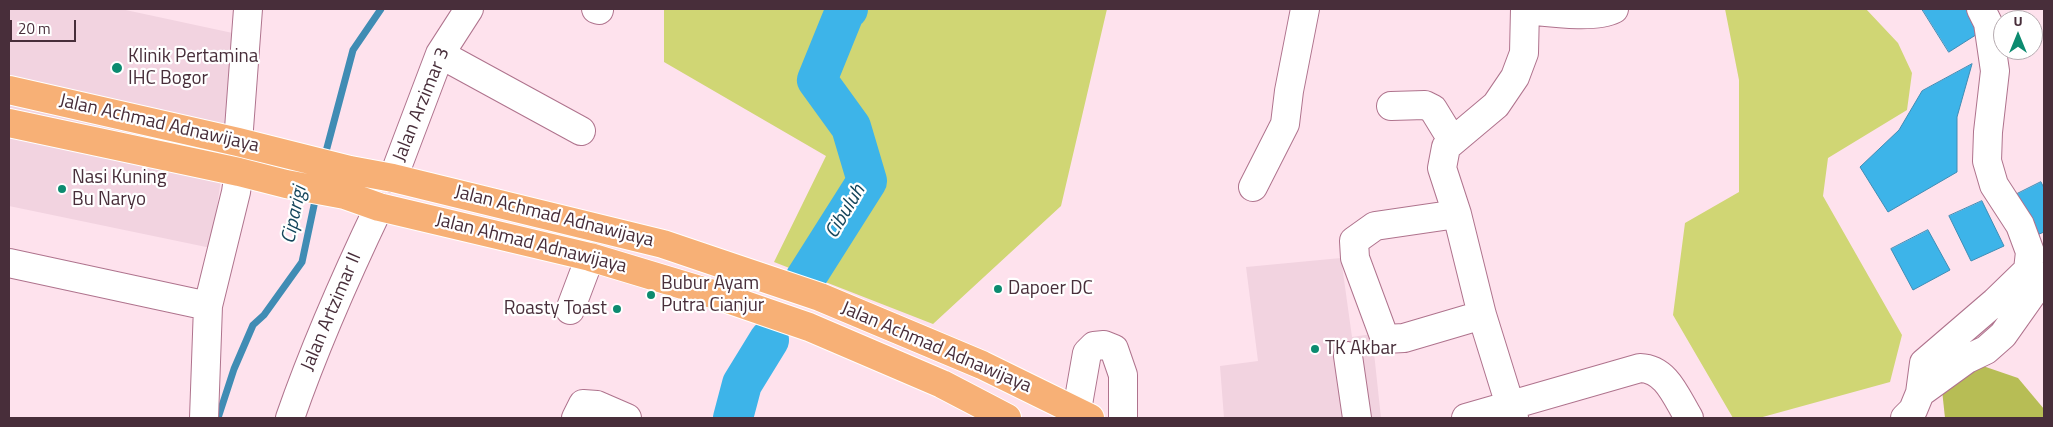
<!DOCTYPE html>
<html>
<head>
<meta charset="utf-8">
<style>
	body { margin:0 }
	#map { position:relative; width:2053px; height:427px; overflow:hidden; background:#fee2ed; font-family:"Titillium Web",sans-serif }
	canvas { display:block }
	.frame { position:absolute; inset:0; border:10px solid #482e3a; pointer-events:none }
	.north { position:absolute; left:1993px; top:10px; width:50px; height:50px; box-sizing:border-box; background:#fff; border:1px solid #b6abb0; border-radius:50%; rotate:0deg; font-size:14px; font-weight:700; line-height:20px; text-align:center; color:#482e3a }
	.north::after { content:''; display:block; margin:auto; width:18px; height:22px; background:#0c8b70; clip-path:polygon(50% 0,100% 100%,50% 72%,0 100%) }
	.scale { position:absolute; left:10px; top:20px; width:66px; height:22px; box-sizing:border-box; border:2px solid #482e3a; border-top:0; padding-left:6px; font-size:15px; line-height:18px; white-space:nowrap; color:#482e3a; -webkit-text-stroke:4px #fff; paint-order:stroke }
</style>
</head>
<body>
<div id="map">
<canvas width="2053" height="427"></canvas>
<div class="frame"></div>
<div class="north">U</div>
<div class="scale">20 m</div>
</div>
<script>
const ctx = document.querySelector('canvas').getContext('2d');
ctx.lineJoin = 'round';
function paint(path, color) { ctx.fillStyle = color; ctx.fill(path, 'evenodd'); }
function strokePath(path, color, width, dash) { ctx.strokeStyle = color; ctx.lineWidth = width; ctx.lineCap = dash ? 'butt' : 'round'; ctx.setLineDash(dash || []); ctx.stroke(path); }
function write(font, color, halo, rows, align = 'center') {
  ctx.font = font + ' "Titillium Web",sans-serif'; ctx.lineWidth = 4.5; ctx.setLineDash([]); ctx.textBaseline = 'middle'; ctx.strokeStyle = halo; ctx.fillStyle = color; for (const [text, x, y, turn = 0] of rows) {
    ctx.save(); ctx.translate(x, y); ctx.rotate((+turn || 0) * Math.PI / 180); ctx.textAlign = isNaN(turn) ? turn : align; if (halo) ctx.strokeText(text, 0, 0); ctx.fillText(text, 0, 0); ctx.restore();
  }
}
paint(new Path2D(`
	M 9,9 L 121,9 L 242,35 L 211,248 L 9,206 Z
	M 1341,258 L 1352,337 L 1372,334 L 1381,418 L 1224,418 L 1220,366 L 1258,361 L 1246,267 Z`), '#f2d3e0');
paint(new Path2D(`
	M 664,9 L 1107,9 L 1061,206 L 933,324 L 774,262 L 826,156 L 664,62 Z
	M 1725,9 L 1866,9 L 1898,43 L 1912,73 L 1907,110 L 1828,158 L 1823,196 L 1902,335 L 1890,382 L 1759,418 L 1733,418 L 1673,315 L 1685,223 L 1739,192 L 1739,80 Z`), '#d0d674');
paint(new Path2D(`
	M 1980,365 L 2018,378 L 2044,409 L 2044,418 L 1945,418 L 1940,371 Z`), '#b7bd55');
const water = new Path2D(`
	M 1922,9 L 1969,9 L 1982,31 L 1949,52 Z
	M 1972,64 L 1957,117 L 1957,172 L 1888,212 L 1860,167 L 1899,130 L 1922,91 Z
	M 2041,182 L 2044,188 L 2044,232 L 2030,238 L 2011,197 Z
	M 1982,201 L 2004,246 L 1971,261 L 1949,216 Z
	M 1928,230 L 1950,270 L 1913,290 L 1891,249 Z`);
paint(water, '#3db4e9');
strokePath(water, '#408cb4', 1);
strokePath(new Path2D(`
	M 324,159 L 353,50 L 381,9
	M 218,418 L 234,369 L 253,325 L 264,315 L 302,262 L 316,196`), '#408cb4', 7);
strokePath(new Path2D(`
	M 805,279 L 867,181 L 851,127 L 817,80 L 845,11 L 848,9
	M 733,418 L 742,384 L 769,340`), '#3db4e9', 40);
const minor = new Path2D(`
	M 596,9 L 599,10
	M 1525,10 C 1547,12 1595,19 1614,9
	M 440,54 L 581,131
	M 1391,106 L 1425,105 L 1433,109 L 1452,140
	M 393,178 L 440,54 L 469,9
	M 1253,187 L 1285,124 L 1289,91 L 1305,9
	M 1457,214 L 1375,226 L 1354,241 L 1355,258 L 1385,339 L 1404,338 L 1482,315
	M 9,263 L 208,306
	M 570,310 L 590,257
	M 1348,356 L 1357,418
	M 1920,393 L 1924,363 L 1995,302 L 2028,270 L 2030,252 L 2020,225 L 1994,185 L 1987,161 L 1988,132 L 1995,71 L 1988,23 L 1981,9
	M 1077,410 L 1087,353 L 1094,346 L 1104,345 L 1114,349 L 1123,375 L 1123,418
	M 204,418 L 208,306 L 236,192 L 239,172 L 238,142 L 248,9
	M 290,418 C 315,346 346,276 379,207
	M 576,418 L 583,404 L 597,405 L 627,418
	M 1466,418 L 1640,368 C 1667,369 1676,397 1689,418
	M 1514,418 L 1482,315 L 1457,214 L 1442,168 L 1446,147 L 1496,105 L 1515,77 L 1524,53 L 1525,9
	M 1905,418 L 1913,410 L 1920,393 L 1967,359 L 1986,350 L 2003,335 L 2044,277`);
const major = new Path2D(`
	M 9,90 L 238,142 L 350,170 L 393,178 L 663,244 L 725,265 L 820,297 L 982,365 L 1090,418
	M 9,123 L 239,172 L 286,184 L 345,195 L 379,207 L 590,257 L 716,295 L 809,327 L 942,384 L 1007,418`);
strokePath(minor, '#af738d', 30);
strokePath(major, '#fff', 30);
strokePath(minor, '#fff', 28);
strokePath(major, '#f7b076', 28);
for (const [x, y, r, color] of [
	[117,68,6,"#0c8b70"],
	[62,189,5,"#0c8b70"],
	[998,289,5,"#0c8b70"],
	[651,295,5,"#0c8b70"],
	[617,309,5,"#0c8b70"],
	[1315,349,5,"#0c8b70"]
]) { const dot = new Path2D(); dot.arc(x, y, r, 0, 2 * Math.PI); ctx.fillStyle = color; ctx.fill(dot); strokePath(dot, '#fff', 2); }
write('19px', '#482e3a', '#fff', [
	["Klinik Pertamina",128,57],
	["IHC Bogor",128,79],
	["Nasi Kuning",72,178],
	["Bu Naryo",72,200],
	["Bubur Ayam",661,284],
	["Putra Cianjur",661,306],
	["Dapoer DC",1008,289],
	["Roasty Toast",607,309,"right"],
	["TK Akbar",1325,349]
], 'left');
write('19px', '#482e3a', '#fff', [
	["Jalan Arzimar 3",422,105,-68],
	["Jalan Achmad Adnawijaya",159,124,13],
	["Jalan Achmad Adnawijaya",554,217,14],
	["Jalan Ahmad Adnawijaya",531,244,14],
	["Jalan Artzimar II",332,312,-67],
	["Jalan Achmad Adnawijaya",936,348,23]
]);
write('italic 20px', '#15465c', '#fff', [
	["Cibuluh",846,212,-59],
	["Ciparigi",295,215,-78]
]);
</script>
</body>
</html>
